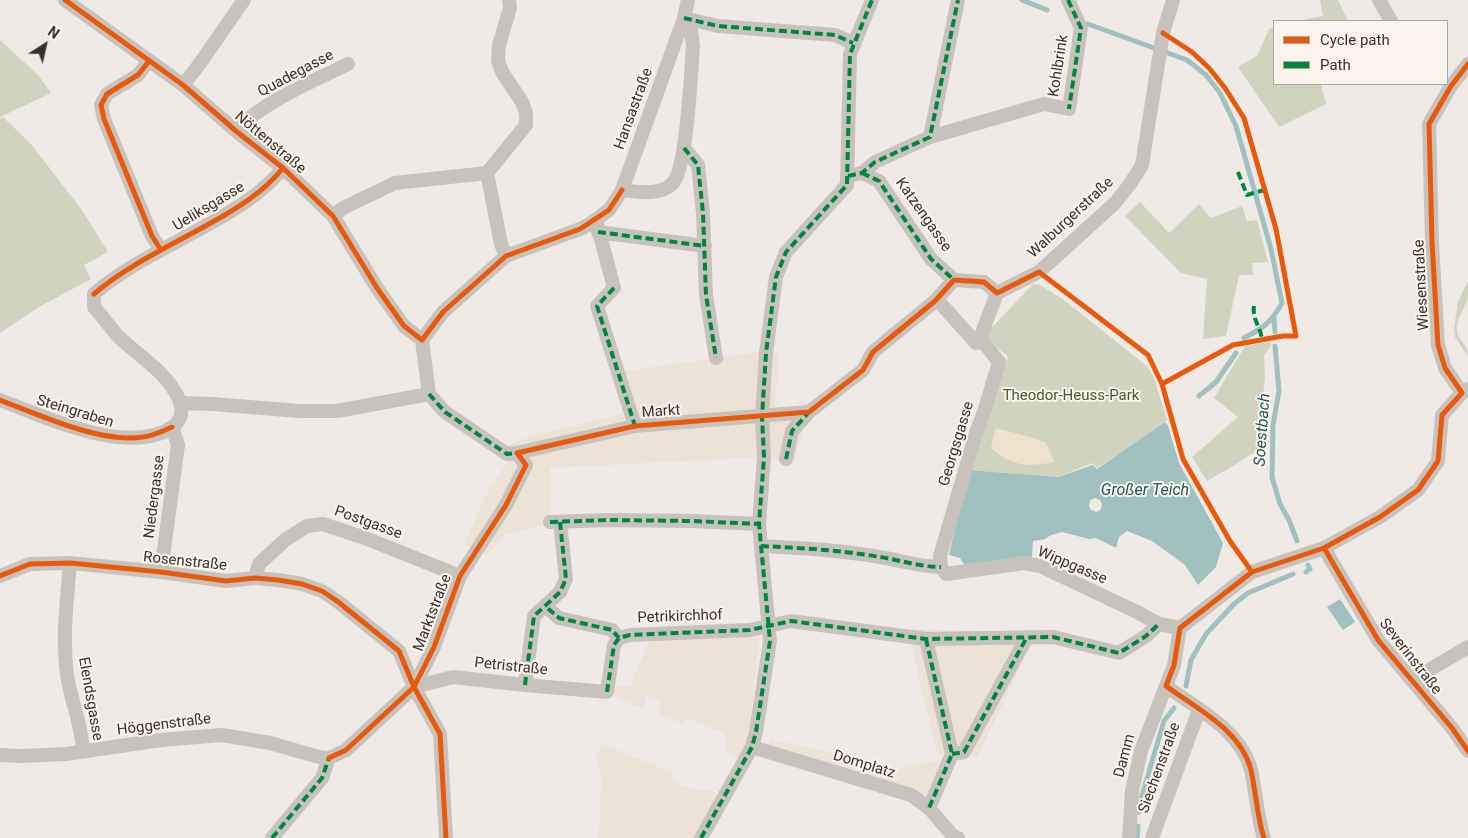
<!DOCTYPE html>
<html>
<head>
<meta charset="utf-8">
<style>
	body { margin:0 }
	#map { position:relative; width:1468px; height:838px; overflow:hidden; background:#efeae5; font-family:Roboto,sans-serif }
	canvas { display:block }
	.legend { position:absolute; left:1273px; top:20px; width:175px; height:65px; box-sizing:border-box; background:#faf4ed; border:1px solid #ada69f; margin:0; padding:6px 9px; list-style:none; font-size:15px; color:#3a302b }
	.legend li { display:flex; align-items:center; gap:10px; height:25px }
	.legend b { width:25px; border:1px solid #ada69f }
	.north { position:absolute; left:20px; top:20px; width:50px; height:50px; -webkit-text-stroke:4px #faf4ed; paint-order:stroke; rotate:35deg; font-size:14px; font-weight:700; line-height:20px; text-align:center; color:#3a302b }
	.north::after { content:''; display:block; margin:auto; width:18px; height:22px; background:#3a302b; clip-path:polygon(50% 0,100% 100%,50% 72%,0 100%) }
</style>
</head>
<body>
<div id="map">
<canvas width="1468" height="838"></canvas>
<ul class="legend">
<li><b style="height:6px;background:#e8590c"></b>Cycle path</li>
<li><b style="height:6px;background:#00873e"></b>Path</li>
</ul>
<div class="north">N</div>
</div>
<script>
const ctx = document.querySelector('canvas').getContext('2d');
ctx.lineJoin = 'round';
function paint(path, color) { ctx.fillStyle = color; ctx.fill(path, 'evenodd'); }
function strokePath(path, color, width, dash) { ctx.strokeStyle = color; ctx.lineWidth = width; ctx.lineCap = dash ? 'butt' : 'round'; ctx.setLineDash(dash || []); ctx.stroke(path); }
function write(font, color, halo, rows, align = 'center') {
  ctx.font = font + ' Roboto,sans-serif'; ctx.lineWidth = 4; ctx.setLineDash([]); ctx.textBaseline = 'middle'; ctx.strokeStyle = halo; ctx.fillStyle = color; for (const [text, x, y, turn = 0] of rows) {
    ctx.save(); ctx.translate(x, y); ctx.rotate((+turn || 0) * Math.PI / 180); ctx.textAlign = isNaN(turn) ? turn : align; if (halo) ctx.strokeText(text, 0, 0); ctx.fillText(text, 0, 0); ctx.restore();
  }
}
paint(new Path2D(`
	M 1320,0 L 1338,0 L 1348,21 L 1297,21 L 1323,16 Z
	M 1274,27 L 1274,84 L 1321,84 L 1326,104 L 1279,127 L 1238,67 L 1257,56 L 1269,29 Z
	M 0,40 L 39,76 L 51,93 L 0,117 Z
	M 3,117 L 31,144 L 82,210 L 108,252 L 84,265 L 91,279 L 39,307 L 0,333 L 0,119 Z
	M 1140,202 L 1169,233 L 1199,204 L 1211,218 L 1242,206 L 1247,221 L 1257,220 L 1268,262 L 1252,263 L 1253,275 L 1239,275 L 1226,336 L 1203,339 L 1207,279 L 1181,273 L 1125,216 Z
	M 1468,281 C 1468,286 1468,293 1468,298 C 1465,308 1457,317 1457,328 C 1457,343 1468,341 1468,357 L 1455,337 L 1454,329 L 1458,301 Z
	M 1033,284 L 1040,285 L 1064,300 L 1148,367 L 1154,378 L 1167,420 L 1140,440 L 1097,468 L 1093,463 L 1057,477 L 968,470 L 1008,357 L 984,336 Z
	M 1270,342 L 1271,346 L 1264,355 L 1265,378 L 1259,431 L 1270,442 L 1233,466 L 1207,481 L 1192,457 L 1238,417 L 1214,398 L 1245,346 Z`), '#d0d4bf');
paint(new Path2D(`
	M 996,428 L 1033,438 L 1046,443 L 1054,462 C 1028,467 1012,467 991,448 Z`), '#eee2cd');
paint(new Path2D(`
	M 756,352 L 779,354 L 775,406 L 782,413 L 807,407 L 812,419 L 804,424 L 795,462 L 764,457 L 550,468 L 550,522 L 505,535 L 487,555 L 465,544 L 486,495 L 509,460 L 505,447 L 537,434 L 623,413 L 613,373 Z
	M 908,629 L 1037,633 L 977,757 L 937,754 Z
	M 760,631 L 750,725 L 742,762 L 726,751 L 728,740 L 723,733 L 686,718 L 684,724 L 658,713 L 662,701 L 647,695 L 642,708 L 619,699 L 607,692 L 615,686 L 630,686 L 649,641 L 726,638 L 727,633 Z
	M 770,739 L 900,769 L 946,758 L 928,797 L 767,750 Z
	M 602,744 L 674,773 L 671,780 L 679,784 L 695,790 L 705,789 L 714,792 L 722,802 L 701,838 L 599,838 L 601,780 L 596,756 Z`), '#ece2d5');
paint(new Path2D(`
	M 1165,422 L 1168,426 L 1179,463 L 1223,543 L 1216,567 L 1198,585 L 1185,565 L 1152,541 L 1127,531 L 1119,537 L 1116,548 L 1096,538 L 1089,539 L 1062,532 L 1051,535 L 1045,539 L 1033,541 L 1032,557 L 965,566 L 960,558 L 949,555 L 968,470 L 1058,477 L 1093,465 L 1097,469 ZM 1095,498 L 1100,500 L 1102,504 L 1101,509 L 1097,512 L 1091,510 L 1089,506 L 1090,500 Z
	M 1340,599 L 1355,622 L 1343,630 L 1327,607 Z`), '#a1c0c0');
strokePath(new Path2D(`
	M 1022,0 L 1047,10
	M 1088,24 L 1187,60 L 1206,75 L 1220,93 L 1236,126 L 1271,249 L 1282,303 C 1271,323 1263,328 1244,338
	M 1274,318 L 1275,332
	M 1275,346 L 1279,391 L 1273,425 L 1272,477 L 1280,504 L 1289,520 L 1297,541
	M 1199,396 L 1216,382 L 1236,353
	M 1306,572 L 1310,569 L 1308,565
	M 1186,686 L 1191,660 L 1206,634 L 1234,604 L 1248,593 L 1293,574
	M 1139,812 L 1141,799 L 1164,721 L 1174,708
	M 1137,838 L 1138,826`), '#a1c0c0', 5);
strokePath(new Path2D(`
	M 65,0 L 183,85 L 236,131 L 283,168 L 333,216 L 377,288 L 404,326 L 422,340 L 429,394 L 445,412 L 507,454 L 517,453 L 635,426 L 809,412
	M 1379,0 L 1391,21
	M 684,18 L 718,26 L 835,35 L 853,43
	M 149,61 L 138,75 L 107,94 L 101,105 L 104,119 L 152,236 L 161,250
	M 183,85 L 198,66 L 244,0
	M 236,131 C 260,103 314,81 348,64
	M 930,137 L 958,0
	M 684,148 L 698,165 L 703,213 L 706,295 L 716,358
	M 862,173 L 879,181 L 931,259 L 954,280
	M 848,176 L 862,173 L 875,162 L 930,137 L 1044,104 L 1069,109 L 1081,28 L 1068,0
	M 622,190 C 638,192 661,196 673,183 C 687,168 691,71 693,46 L 691,30 L 684,18
	M 333,216 L 343,208 L 395,183 L 487,173
	M 596,220 L 614,288 L 597,306 L 635,426
	M 598,232 L 705,246
	M 506,256 L 501,244 L 487,173 L 526,125 L 526,113 L 522,102 L 502,72 L 498,60 L 499,45 L 510,8 L 509,0
	M 935,301 L 941,304 L 976,343 L 980,338 L 997,293
	M 422,340 L 443,312 L 506,256 L 580,229 L 590,224 L 609,210 L 622,190 L 684,18 L 688,0
	M 1462,393 L 1445,368 L 1438,345 L 1432,242 L 1429,124 L 1451,86 L 1468,64
	M 0,400 C 46,417 130,458 174,426 C 185,417 182,402 175,392 C 161,368 137,355 118,336 C 110,327 102,316 94,307 L 94,294 C 126,266 172,245 209,224 C 236,209 263,193 283,168
	M 180,403 L 213,404 L 298,411 L 337,411 L 429,394
	M 786,459 L 792,431 L 809,412 L 863,370 L 873,352 L 935,301 L 954,280 L 984,282 L 997,293 L 1039,272 L 1115,203 L 1130,184 L 1142,165 L 1163,33 L 1173,0
	M 550,522 L 609,520 L 692,521 L 759,524
	M 560,522 L 566,579 L 560,592 L 545,606 L 559,618 L 612,630 L 619,638
	M 761,546 C 800,548 841,550 880,557 C 900,560 920,567 941,567
	M 1324,548 L 1378,640 L 1452,728 L 1468,751
	M 70,563 C 67,602 62,636 67,675 C 71,701 82,725 83,751
	M 941,567 L 946,574 L 1024,563 L 1040,566 L 1137,612 L 1159,624 L 1180,628
	M 941,567 L 940,556 L 976,433 L 985,409 L 999,362 L 980,338
	M 161,572 L 178,445 L 172,427
	M 0,576 L 30,564 L 70,563 L 161,572 L 226,581 L 255,578 L 278,580 L 302,584 L 322,591 L 337,601 L 399,651 L 414,687 L 440,734 L 446,838
	M 255,578 L 259,564 L 285,540 L 307,526 L 323,524 L 365,538 L 460,576
	M 926,639 L 952,754 L 929,808
	M 1412,680 L 1468,647
	M 525,685 L 534,616 L 545,606
	M 1166,686 C 1197,709 1241,730 1251,770 C 1256,792 1257,817 1264,838
	M 414,687 L 453,677 L 525,685 L 607,692 L 614,645 L 619,638 L 630,635 L 750,630 L 791,621 L 926,639 L 1053,637 L 1119,653 L 1146,636 L 1159,624
	M 752,747 L 911,795 L 929,808 L 953,836 L 958,838
	M 952,754 L 964,752 L 1027,637
	M 0,755 L 21,756 L 66,754 L 161,740 L 222,735 L 270,743 L 319,757 L 329,758
	M 272,838 L 322,778 L 329,758 L 346,750 L 414,687 L 434,647 L 460,576 L 506,505 L 526,465 L 517,453
	M 701,838 L 752,747 L 756,732 L 770,641 L 759,524 L 764,457 L 762,417 L 766,353 L 776,277 L 786,252 L 847,185 L 850,54 L 872,0
	M 1129,838 L 1132,791 L 1141,751 L 1174,665 L 1180,628 L 1252,572 L 1324,548 L 1380,517 L 1418,490 L 1438,461 L 1442,415 L 1462,393 L 1468,389
	M 1152,838 L 1199,710`), '#c8c2bd', 14);
strokePath(new Path2D(`
	M 1068,0 L 1081,28 L 1069,109
	M 684,18 L 718,26 L 835,35 L 853,43
	M 684,148 L 698,165 L 703,213 L 706,295 L 716,358
	M 1238,172 L 1247,195 L 1264,190
	M 862,173 L 879,181 L 931,259 L 954,280
	M 848,176 L 862,173 L 875,162 L 930,137 L 958,0
	M 598,232 L 705,246
	M 614,288 L 597,306 L 635,426
	M 1254,306 C 1252,320 1261,327 1262,340
	M 429,394 L 445,412 L 507,454 L 520,453
	M 786,459 L 792,431 L 809,412
	M 550,522 L 609,520 L 692,521 L 759,524
	M 560,522 L 566,579 L 560,592 L 545,606 L 559,618 L 612,630 L 619,638
	M 761,546 C 800,548 841,550 880,557 C 900,560 920,567 941,567
	M 926,639 L 952,754 L 929,808
	M 525,685 L 534,616 L 545,606
	M 607,692 L 614,645 L 619,638 L 630,635 L 750,630 L 791,621 L 926,639 L 1053,637 L 1119,653 L 1146,636 L 1159,624
	M 952,754 L 964,752 L 1027,637
	M 272,838 L 322,778 L 329,758
	M 701,838 L 752,747 L 756,732 L 770,641 L 759,524 L 764,457 L 762,417 L 766,353 L 776,277 L 786,252 L 847,185 L 850,54 L 872,0`), '#00873e', 4, [8, 4]);
strokePath(new Path2D(`
	M 65,0 L 183,85 L 236,131 L 283,168 L 333,216 L 377,288 L 404,326 L 422,340 L 443,312 L 506,256 L 580,229 L 609,210 L 622,190
	M 149,61 L 138,75 L 107,94 L 101,105 L 104,119 L 152,236 L 161,250
	M 94,294 C 126,266 172,245 209,224 C 236,209 263,193 283,168
	M 1162,384 L 1233,345 L 1283,336 L 1296,336 L 1276,229 L 1244,118 L 1225,88 L 1209,68 L 1192,52 L 1163,33
	M 0,400 C 39,415 102,444 143,437 C 154,436 163,431 172,427
	M 1324,548 L 1378,640 L 1452,728 L 1468,751
	M 0,576 L 30,564 L 70,563 L 161,572 L 226,581 L 255,578 L 278,580 L 302,584 L 322,591 L 337,601 L 399,651 L 414,687 L 440,734 L 446,838
	M 329,758 L 346,750 L 414,687 L 434,647 L 460,576 L 506,505 L 526,465 L 517,453 L 635,426 L 809,412 L 863,370 L 873,352 L 935,301 L 954,280 L 984,282 L 997,293 L 1039,272 L 1148,355 L 1162,384 L 1183,459 L 1230,541 L 1252,572
	M 1264,838 C 1257,817 1256,792 1251,770 C 1241,730 1197,709 1166,686 L 1174,665 L 1180,628 L 1252,572 L 1324,548 L 1380,517 L 1418,490 L 1438,461 L 1442,415 L 1462,393 L 1445,368 L 1438,345 L 1432,242 L 1429,124 L 1451,86 L 1468,64`), '#e8590c', 5);
write('15px', '#3a302b', '#faf4ed', [
	["Kohlbrink",1059,66,-81],
	["Quadegasse",296,74,-28],
	["Hansastraße",634,109,-70],
	["Nöttenstraße",270,143,40],
	["Ueliksgasse",209,207,-31],
	["Katzengasse",923,215,55],
	["Walburgerstraße",1071,218,-43],
	["Wiesenstraße",1422,285,-93],
	["Steingraben",75,412,17],
	["Markt",661,412,-4],
	["Georgsgasse",957,444,-73],
	["Niedergasse",155,497,-83],
	["Postgasse",368,523,20],
	["Rosenstraße",185,562,6],
	["Wippgasse",1072,566,23],
	["Marktstraße",433,613,-69],
	["Petrikirchhof",680,617,-2],
	["Severinstraße",1410,657,52],
	["Petristraße",511,667,6],
	["Elendsgasse",90,699,80],
	["Höggenstraße",164,725,-7],
	["Damm",1125,756,-75],
	["Domplatz",864,765,17],
	["Siechenstraße",1160,768,-70]
]);
write('15px', '#49582f', '#faf4ed', [
	["Theodor-Heuss-Park",1071,396]
]);
write('italic 16px', '#21575b', '#faf4ed', [
	["Soestbach",1263,430,-86],
	["Großer Teich",1145,491]
]);
</script>
</body>
</html>
